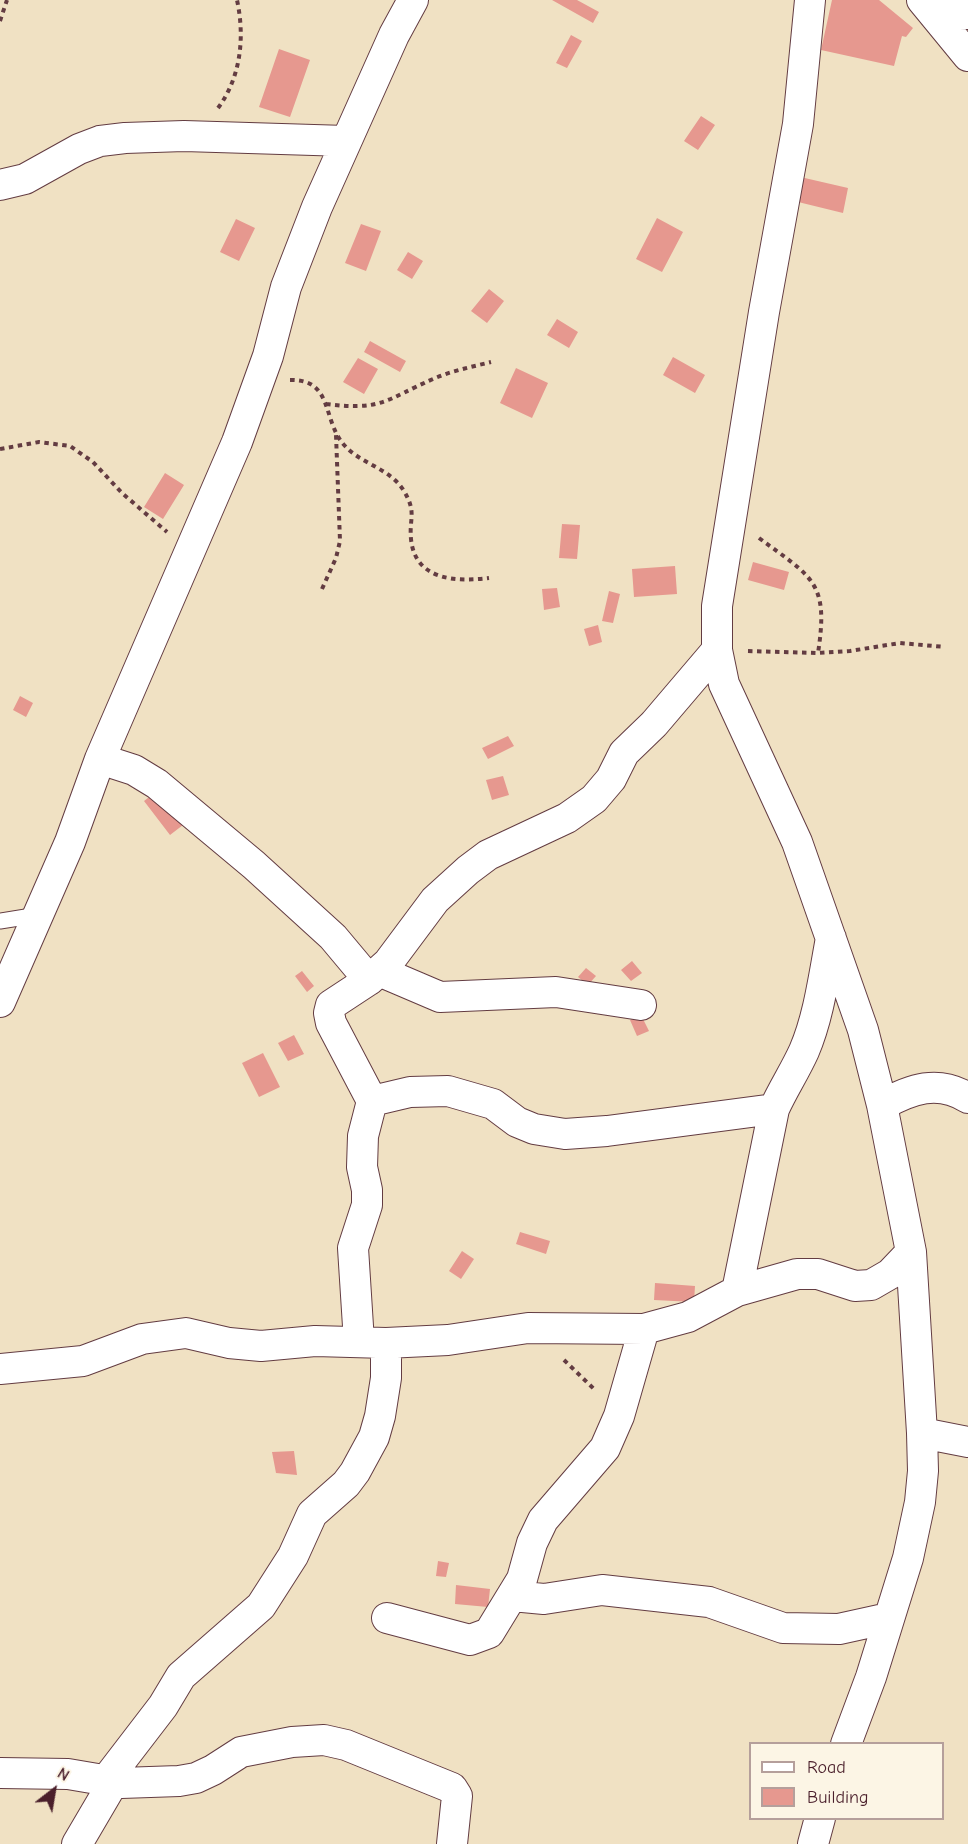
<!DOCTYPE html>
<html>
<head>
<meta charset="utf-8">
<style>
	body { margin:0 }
	#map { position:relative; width:968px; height:1844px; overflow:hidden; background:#f0e1c3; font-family:"Comic Neue",sans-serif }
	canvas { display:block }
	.legend { position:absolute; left:749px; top:1742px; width:195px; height:78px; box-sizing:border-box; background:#fcf5e5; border:2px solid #b59f9b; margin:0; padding:8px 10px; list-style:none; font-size:18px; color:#4a1f2b }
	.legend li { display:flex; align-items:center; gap:12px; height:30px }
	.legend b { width:30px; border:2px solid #b59f9b }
	.north { position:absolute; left:24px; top:1760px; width:60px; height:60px; -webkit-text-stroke:4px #fcf5e5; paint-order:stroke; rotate:31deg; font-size:16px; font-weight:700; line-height:24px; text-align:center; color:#4a1f2b }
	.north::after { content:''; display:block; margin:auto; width:21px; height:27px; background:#4a1f2b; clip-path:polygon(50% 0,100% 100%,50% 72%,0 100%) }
</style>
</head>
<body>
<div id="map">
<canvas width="968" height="1844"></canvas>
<ul class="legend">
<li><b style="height:8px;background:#fff"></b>Road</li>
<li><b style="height:16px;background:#e6988f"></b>Building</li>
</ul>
<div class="north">N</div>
</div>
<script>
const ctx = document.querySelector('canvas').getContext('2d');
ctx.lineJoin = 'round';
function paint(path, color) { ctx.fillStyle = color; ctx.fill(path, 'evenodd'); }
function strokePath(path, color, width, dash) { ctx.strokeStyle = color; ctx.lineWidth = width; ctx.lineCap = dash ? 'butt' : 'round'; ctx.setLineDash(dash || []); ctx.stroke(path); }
paint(new Path2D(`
	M 552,0 L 577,0 L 599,12 L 593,23 Z
	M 832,0 L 879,0 L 913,28 L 906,37 L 902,36 L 894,66 L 821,50 Z
	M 571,35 L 582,41 L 567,68 L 556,63 Z
	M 279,49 L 310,60 L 290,117 L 259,107 Z
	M 701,116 L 715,125 L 698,150 L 684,141 Z
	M 796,176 L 848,188 L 843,213 L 790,200 Z
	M 657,218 L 683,232 L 662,272 L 636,259 Z
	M 236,219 L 255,228 L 239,261 L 220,252 Z
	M 361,224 L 381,231 L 366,271 L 345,263 Z
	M 408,252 L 423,261 L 412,279 L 397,270 Z
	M 489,289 L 504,301 L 487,323 L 471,311 Z
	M 557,319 L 578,332 L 569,348 L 547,335 Z
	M 370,341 L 406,361 L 400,372 L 364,352 Z
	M 673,357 L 705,375 L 695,393 L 663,375 Z
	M 358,358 L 378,369 L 364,394 L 343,382 Z
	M 516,368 L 548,383 L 532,418 L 500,403 Z
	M 165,473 L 184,485 L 163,519 L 144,507 Z
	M 562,524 L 580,525 L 577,559 L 559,558 Z
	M 753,562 L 789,572 L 784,590 L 748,580 Z
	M 675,566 L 677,594 L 634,597 L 632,569 Z
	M 557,588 L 560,607 L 544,610 L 542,589 Z
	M 609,591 L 620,594 L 613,623 L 602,621 Z
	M 598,625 L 602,642 L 589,646 L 584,629 Z
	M 20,696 L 33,703 L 26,717 L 13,710 Z
	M 508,736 L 514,746 L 488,759 L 482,748 Z
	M 503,776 L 509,795 L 492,800 L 486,780 Z
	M 157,791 L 183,825 L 170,835 L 144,801 Z
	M 632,961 L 642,973 L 631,981 L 621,970 Z
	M 586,968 L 596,976 L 588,985 L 578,977 Z
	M 302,971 L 314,986 L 307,992 L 295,976 Z
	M 641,1015 L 649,1031 L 637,1036 L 630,1020 Z
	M 294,1035 L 304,1054 L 288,1061 L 278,1043 Z
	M 263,1053 L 280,1087 L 259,1097 L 242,1063 Z
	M 520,1232 L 550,1241 L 546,1254 L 516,1244 Z
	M 462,1251 L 474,1259 L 461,1279 L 449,1271 Z
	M 655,1283 L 695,1286 L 694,1302 L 654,1300 Z
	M 294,1451 L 297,1475 L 276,1473 L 272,1452 Z
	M 438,1561 L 449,1563 L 446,1577 L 436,1576 Z
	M 456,1585 L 490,1589 L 488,1607 L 455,1604 Z`), '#e6988f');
const service = new Path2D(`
	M 0,921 L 38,915`);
const minor = new Path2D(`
	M 810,0 L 798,124 L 764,312 L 717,606 L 717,650 L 724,684 L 797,842 L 863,1030 L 882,1105 L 911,1252 L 922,1433 L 923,1471 L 920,1502 L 908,1558 L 871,1677 L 846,1744
	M 922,0 L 968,56
	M 935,15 L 968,14
	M 0,185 L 25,179 L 79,149 L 100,141 L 125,138 L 184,136 L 346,141
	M 100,759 L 134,770 L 157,784 L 254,865 L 333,937 L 369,980
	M 379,971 L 440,997 L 556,992 L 641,1005
	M 0,1002 L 70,842 L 100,759 L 237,442 L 268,356 L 286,287 L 317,207 L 394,35 L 413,0
	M 372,1101 L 331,1023 L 329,1013 L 331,1005 L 369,980 L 388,963 L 435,900 L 468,870 L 488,855 L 567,818 L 594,799 L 611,779 L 624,753 L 654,724 L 717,650
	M 882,1105 C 911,1089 938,1079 968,1098
	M 737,1291 L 774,1109 C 783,1089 795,1071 804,1051 C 819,1016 824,975 831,938
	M 359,1342 L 353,1248 L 367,1205 L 367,1190 L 362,1167 L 363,1136 L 372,1101 L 410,1092 L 448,1091 L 493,1104 L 517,1122 L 534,1129 L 565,1134 L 607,1131 L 774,1109
	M 0,1369 L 83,1361 L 142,1339 L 186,1333 L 229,1343 L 261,1346 L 315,1341 L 386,1343 L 448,1340 L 528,1328 L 644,1329 L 688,1317 L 737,1291 L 797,1274 L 818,1274 L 855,1286 L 871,1285 L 890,1274 L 911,1252
	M 922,1433 L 968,1442
	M 512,1596 L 544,1599 L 602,1590 L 709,1602 L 783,1628 L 839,1629 L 889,1618
	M 387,1618 L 470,1640 L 489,1633 L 522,1579 L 532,1543 L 543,1520 L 605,1448 L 619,1416 L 644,1329
	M 0,1773 L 68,1774 L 121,1783 L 179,1781 L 196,1778 L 213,1770 L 241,1752 L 292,1742 L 324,1740 L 346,1745 L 452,1788 L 457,1796 L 452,1844
	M 107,1779 L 163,1706 L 181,1676 L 261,1606 L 293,1556 L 312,1514 L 346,1484 L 355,1472 L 374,1437 L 380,1416 L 386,1378 L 386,1343
	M 77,1844 L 114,1781
	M 813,1844 L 820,1818`);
strokePath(service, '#633c42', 17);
strokePath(minor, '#633c42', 32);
strokePath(new Path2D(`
	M 0,21 L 7,0
	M 218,108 C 241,77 245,37 237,0
	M 290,380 C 335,379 321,422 346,447 C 362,464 391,469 404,491 C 417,513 409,518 411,539 C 415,581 457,582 489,578
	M 326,404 C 382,411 385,400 433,379 C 451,371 471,367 491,362
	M 0,449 L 39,442 L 70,446 L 93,462 L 122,493 L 167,532
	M 759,538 C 813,578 829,582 818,653
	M 322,589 L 336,558 L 340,541 L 336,435
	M 748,651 L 818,653 L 850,651 L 900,643 L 945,647
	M 564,1360 L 595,1390`), '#633c42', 4, [4.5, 4.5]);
strokePath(service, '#fff', 15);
strokePath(minor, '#fff', 30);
</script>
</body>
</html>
